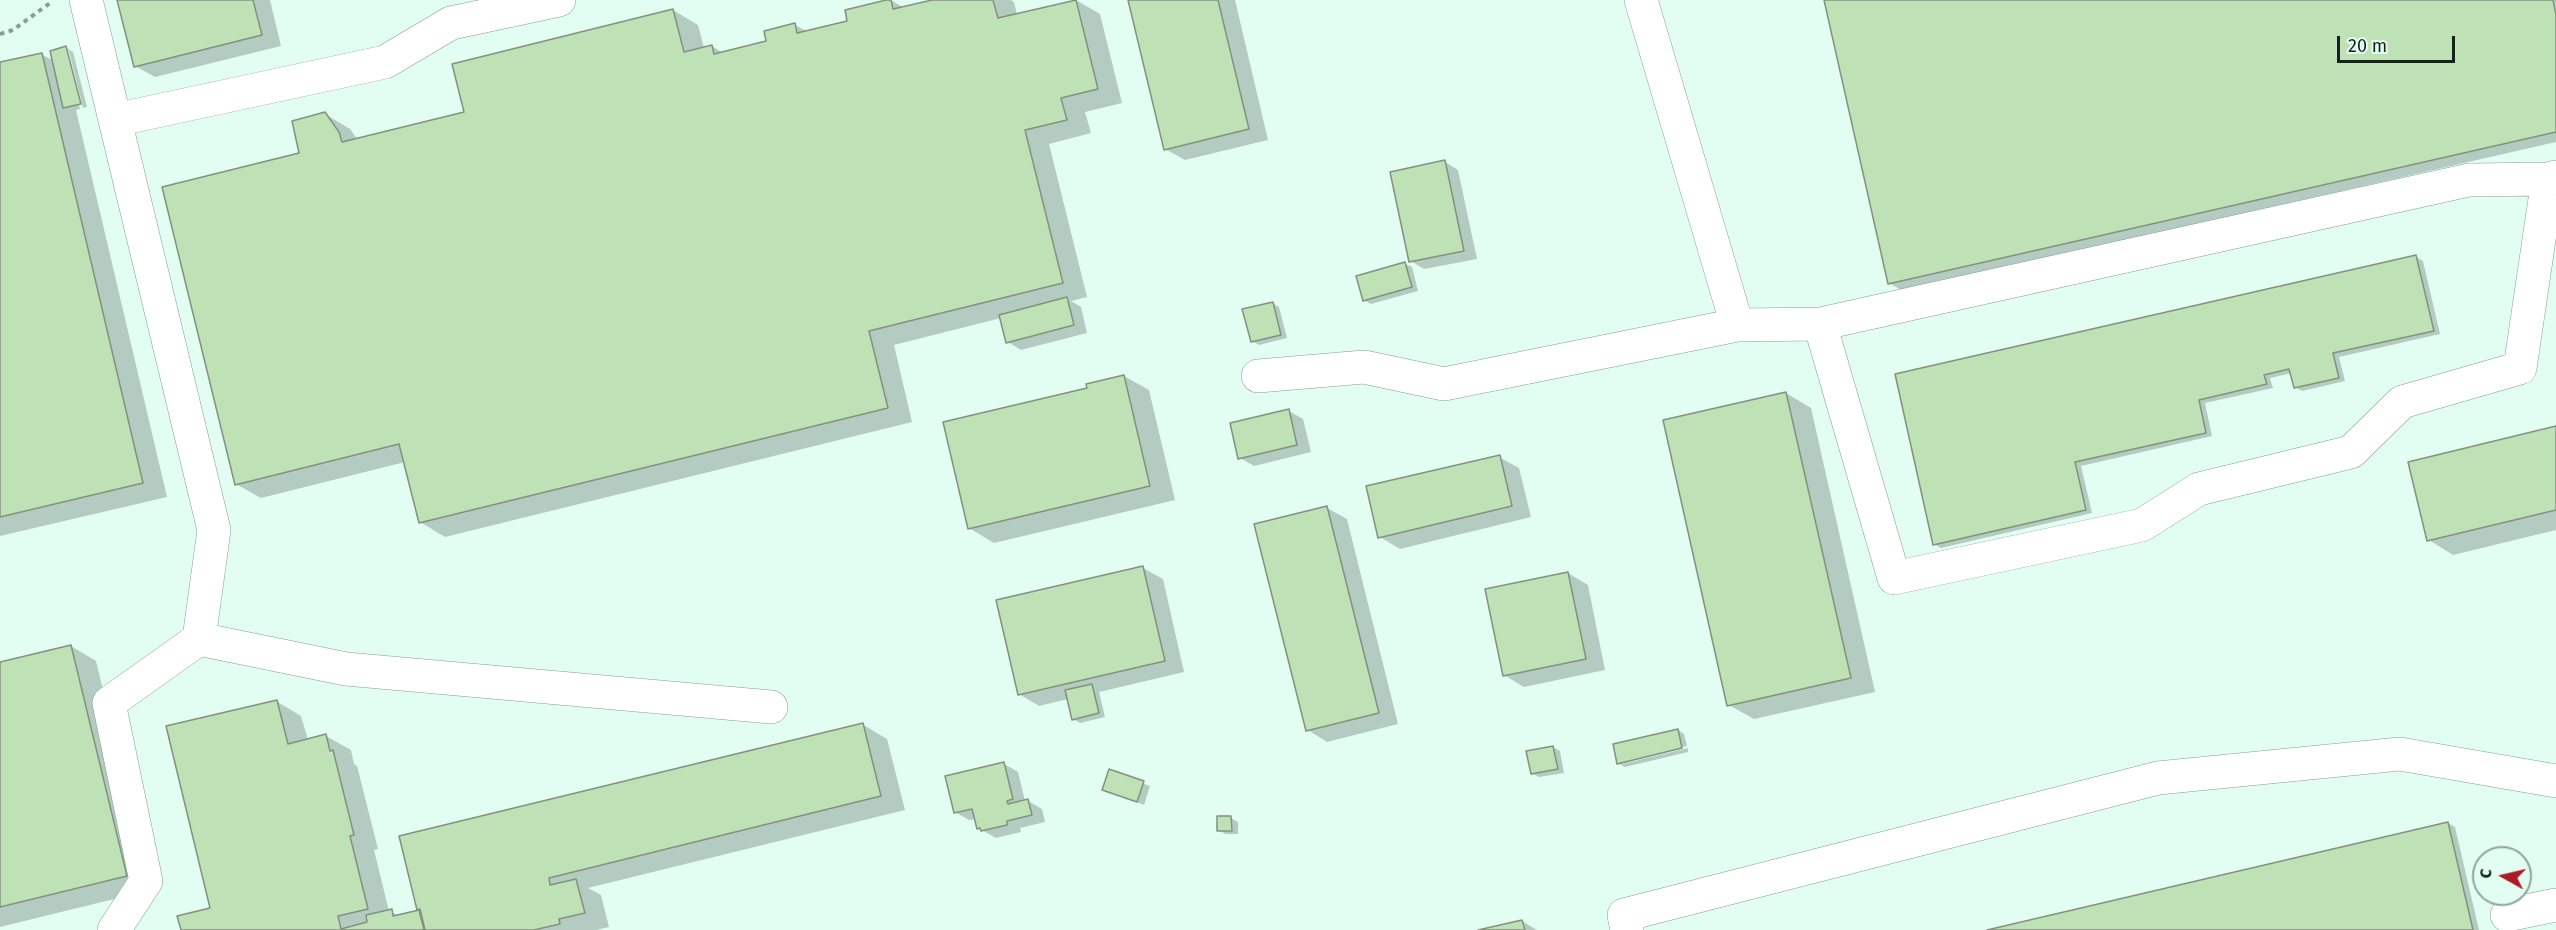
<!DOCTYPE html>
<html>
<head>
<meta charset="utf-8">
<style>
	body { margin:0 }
	#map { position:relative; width:2556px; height:930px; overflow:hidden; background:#e2fef2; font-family:"Fira Sans",sans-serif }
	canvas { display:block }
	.north { position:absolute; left:2472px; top:846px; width:60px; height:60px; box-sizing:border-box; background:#e2fef2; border:2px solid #90a59c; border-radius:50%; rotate:278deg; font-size:16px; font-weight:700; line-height:24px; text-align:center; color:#16201c }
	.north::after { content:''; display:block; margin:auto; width:21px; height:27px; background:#ad1927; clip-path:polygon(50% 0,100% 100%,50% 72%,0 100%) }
	.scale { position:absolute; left:2337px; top:36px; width:118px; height:27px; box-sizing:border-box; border:3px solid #16201c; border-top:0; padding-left:8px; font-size:18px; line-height:21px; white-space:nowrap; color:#16201c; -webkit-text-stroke:4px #e2fef2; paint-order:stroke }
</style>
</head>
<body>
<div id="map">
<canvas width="2556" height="930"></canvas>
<div class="north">С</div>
<div class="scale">20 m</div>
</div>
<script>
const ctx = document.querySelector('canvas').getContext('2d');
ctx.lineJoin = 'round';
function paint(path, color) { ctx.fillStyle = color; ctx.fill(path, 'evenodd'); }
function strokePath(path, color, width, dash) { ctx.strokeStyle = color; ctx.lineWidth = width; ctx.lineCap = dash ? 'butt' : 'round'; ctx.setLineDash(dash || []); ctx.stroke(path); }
paint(new Path2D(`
	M 119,0 L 270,0 L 281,46 L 155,77 L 135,66 Z
	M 891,0 L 904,8 L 938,0 L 1011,0 L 1014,2 L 1017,14 L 1076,0 L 1100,14 L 1122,103 L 1085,112 L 1091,133 L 1049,144 L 1087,297 L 1071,301 L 1081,307 L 1087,333 L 1021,350 L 1008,342 L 1001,318 L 894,345 L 912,422 L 445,537 L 420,522 L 405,462 L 261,498 L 236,484 L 301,154 L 325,114 L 350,129 L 358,140 L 466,113 L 673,10 L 698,25 L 704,48 L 712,46 L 723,53 L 768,42 L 795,25 L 808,32 L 849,22 Z
	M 1130,0 L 1235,0 L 1268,140 L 1185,160 L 1165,149 Z
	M 1825,0 L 2556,0 L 2556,142 L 1903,291 L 1889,283 Z
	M 66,48 L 73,52 L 87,107 L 83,108 L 69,51 L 66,51 L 80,109 L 76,110 L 167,497 L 0,536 L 0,64 L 41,54 L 54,61 Z
	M 1445,162 L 1458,170 L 1477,259 L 1424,269 L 1411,261 Z
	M 2416,257 L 2423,261 L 2440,334 L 2339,357 L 2345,381 L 2302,391 L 2295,387 L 2292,373 L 2270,378 L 2273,388 L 2205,403 L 2212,436 L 2081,466 L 2092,513 L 1941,548 L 1934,544 Z
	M 1405,264 L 1412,267 L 1418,291 L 1371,304 L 1364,300 Z
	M 1272,303 L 1279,307 L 1287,338 L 1259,345 L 1252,341 Z
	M 1124,376 L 1149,390 L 1175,500 L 994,543 L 969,528 L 1089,389 Z
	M 1786,393 L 1811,408 L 1875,692 L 1754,719 L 1729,705 Z
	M 1289,411 L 1303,419 L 1311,452 L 1254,466 L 1240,458 Z
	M 2556,427 L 2556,530 L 2453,555 L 2429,540 Z
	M 1499,457 L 1519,468 L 1531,517 L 1400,549 L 1380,537 Z
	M 1327,508 L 1347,519 L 1398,724 L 1327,742 L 1308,730 Z
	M 1143,568 L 1163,579 L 1184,672 L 1099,692 L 1105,717 L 1080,723 L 1073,719 L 1068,699 L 1039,706 L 1019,694 Z
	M 1568,573 L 1588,585 L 1605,670 L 1524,687 L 1504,675 Z
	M 71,646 L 96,661 L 151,890 L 0,927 L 0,664 Z
	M 276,701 L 301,716 L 308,740 L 326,736 L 351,750 L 354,764 L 357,766 L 378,849 L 374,850 L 389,911 L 400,916 L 421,911 L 418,909 L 862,724 L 887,739 L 905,810 L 588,888 L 601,895 L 609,927 L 596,930 L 182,930 L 211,909 Z
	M 1678,730 L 1684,734 L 1687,746 L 1622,761 L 1622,764 L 1688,748 L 1688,752 L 1625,767 L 1618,763 Z
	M 1553,747 L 1560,751 L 1564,773 L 1539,777 L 1532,773 Z
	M 1004,764 L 1018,772 L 1025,801 L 1028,801 L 1042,809 L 1045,822 L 1020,828 L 1021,832 L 996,838 L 978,828 L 976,819 L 969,820 L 955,812 Z
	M 1110,771 L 1150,786 L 1144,805 L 1104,789 Z
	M 1231,818 L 1238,822 L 1238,834 L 1225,834 L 1219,830 Z
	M 2448,823 L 2455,827 L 2479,930 L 1993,930 Z
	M 1522,921 L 1537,930 L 1485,930 Z`), '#0003');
const building = new Path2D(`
	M 117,0 L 253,0 L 262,35 L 134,67 Z
	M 886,0 L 891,0 L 893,9 L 932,0 L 993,0 L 998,18 L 1076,0 L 1098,89 L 1061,98 L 1067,120 L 1025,130 L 1063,283 L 869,331 L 888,408 L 419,523 L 399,444 L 235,485 L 162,187 L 299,153 L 292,121 L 325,112 L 339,132 L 342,142 L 464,112 L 452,64 L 673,9 L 684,52 L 712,45 L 714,54 L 766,41 L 764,31 L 795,23 L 797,33 L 847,21 L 845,10 Z
	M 1128,0 L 1218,0 L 1249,129 L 1164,150 Z
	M 1824,0 L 2553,0 L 2556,15 L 2556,132 L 1888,284 Z
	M 66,46 L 81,104 L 63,108 L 50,51 Z
	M 42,53 L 143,483 L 0,517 L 0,62 Z
	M 1445,160 L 1464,251 L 1409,262 L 1390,172 Z
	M 2416,255 L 2434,331 L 2333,353 L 2339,378 L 2294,388 L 2289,369 L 2264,375 L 2267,384 L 2199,400 L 2206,433 L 2075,462 L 2086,510 L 1933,545 L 1895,374 Z
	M 1405,262 L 1412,287 L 1363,301 L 1356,276 Z
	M 1067,297 L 1074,325 L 1006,343 L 999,315 Z
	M 1273,302 L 1281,335 L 1251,342 L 1242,309 Z
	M 1124,375 L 1150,486 L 968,529 L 943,422 L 1087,388 L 1086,384 Z
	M 1786,392 L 1851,678 L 1727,706 L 1663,420 Z
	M 1289,409 L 1297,445 L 1238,459 L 1230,423 Z
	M 2556,426 L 2556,510 L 2427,541 L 2408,462 Z
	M 1500,455 L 1512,506 L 1378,538 L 1366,486 Z
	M 1327,506 L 1379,713 L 1306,731 L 1254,524 Z
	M 1143,566 L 1165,661 L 1018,695 L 996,600 Z
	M 1568,572 L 1586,659 L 1503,676 L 1485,589 Z
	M 71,645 L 127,876 L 0,907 L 0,662 Z
	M 1092,684 L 1099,713 L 1072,720 L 1065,690 Z
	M 277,700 L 288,744 L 326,734 L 330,751 L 333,750 L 354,835 L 350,836 L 368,909 L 338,916 L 341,929 L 367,922 L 366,915 L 392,909 L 393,916 L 419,910 L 424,930 L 181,930 L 177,916 L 210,908 L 166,726 Z
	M 863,723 L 881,796 L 549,878 L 550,885 L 576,879 L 585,913 L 559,919 L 560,924 L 534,930 L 425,930 L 420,909 L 417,910 L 399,836 Z
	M 1678,729 L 1682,748 L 1617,764 L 1613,744 Z
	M 1553,746 L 1558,769 L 1531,774 L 1526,751 Z
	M 1004,762 L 1013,799 L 1007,801 L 1008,804 L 1028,799 L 1032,815 L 1007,821 L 1007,825 L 981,831 L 980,828 L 977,829 L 972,809 L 954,813 L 945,776 Z
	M 1109,769 L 1144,781 L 1137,802 L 1102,790 Z
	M 1217,816 L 1231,816 L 1232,831 L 1217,831 Z
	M 2448,822 L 2473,930 L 1987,930 Z
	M 1522,920 L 1525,930 L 1478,930 Z`);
paint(building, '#bee1b5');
strokePath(building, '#83927f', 1.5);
const minor = new Path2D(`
	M 86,0 L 214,530 L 199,639 L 109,703 L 146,881 L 114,930
	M 1641,0 L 1737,325
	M 115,120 L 385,62 L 451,23 L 559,0
	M 1820,324 L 1894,578 L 2142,525 L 2199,489 L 2351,452 L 2402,402 L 2520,368 L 2548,179
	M 1258,376 L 1364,367 L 1444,384 L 1737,325 L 1820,324 L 2469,180 L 2548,179 L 2556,177
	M 199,639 L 346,669 L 771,707
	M 2507,915 L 2556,905
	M 1627,930 L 1624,915 L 2158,778 L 2400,754 L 2556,781`);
strokePath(minor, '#859e93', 34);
strokePath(new Path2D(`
	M 0,34 L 13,30 L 50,3`), '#899d94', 4, [4.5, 4.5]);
strokePath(minor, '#fff', 33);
</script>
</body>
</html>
